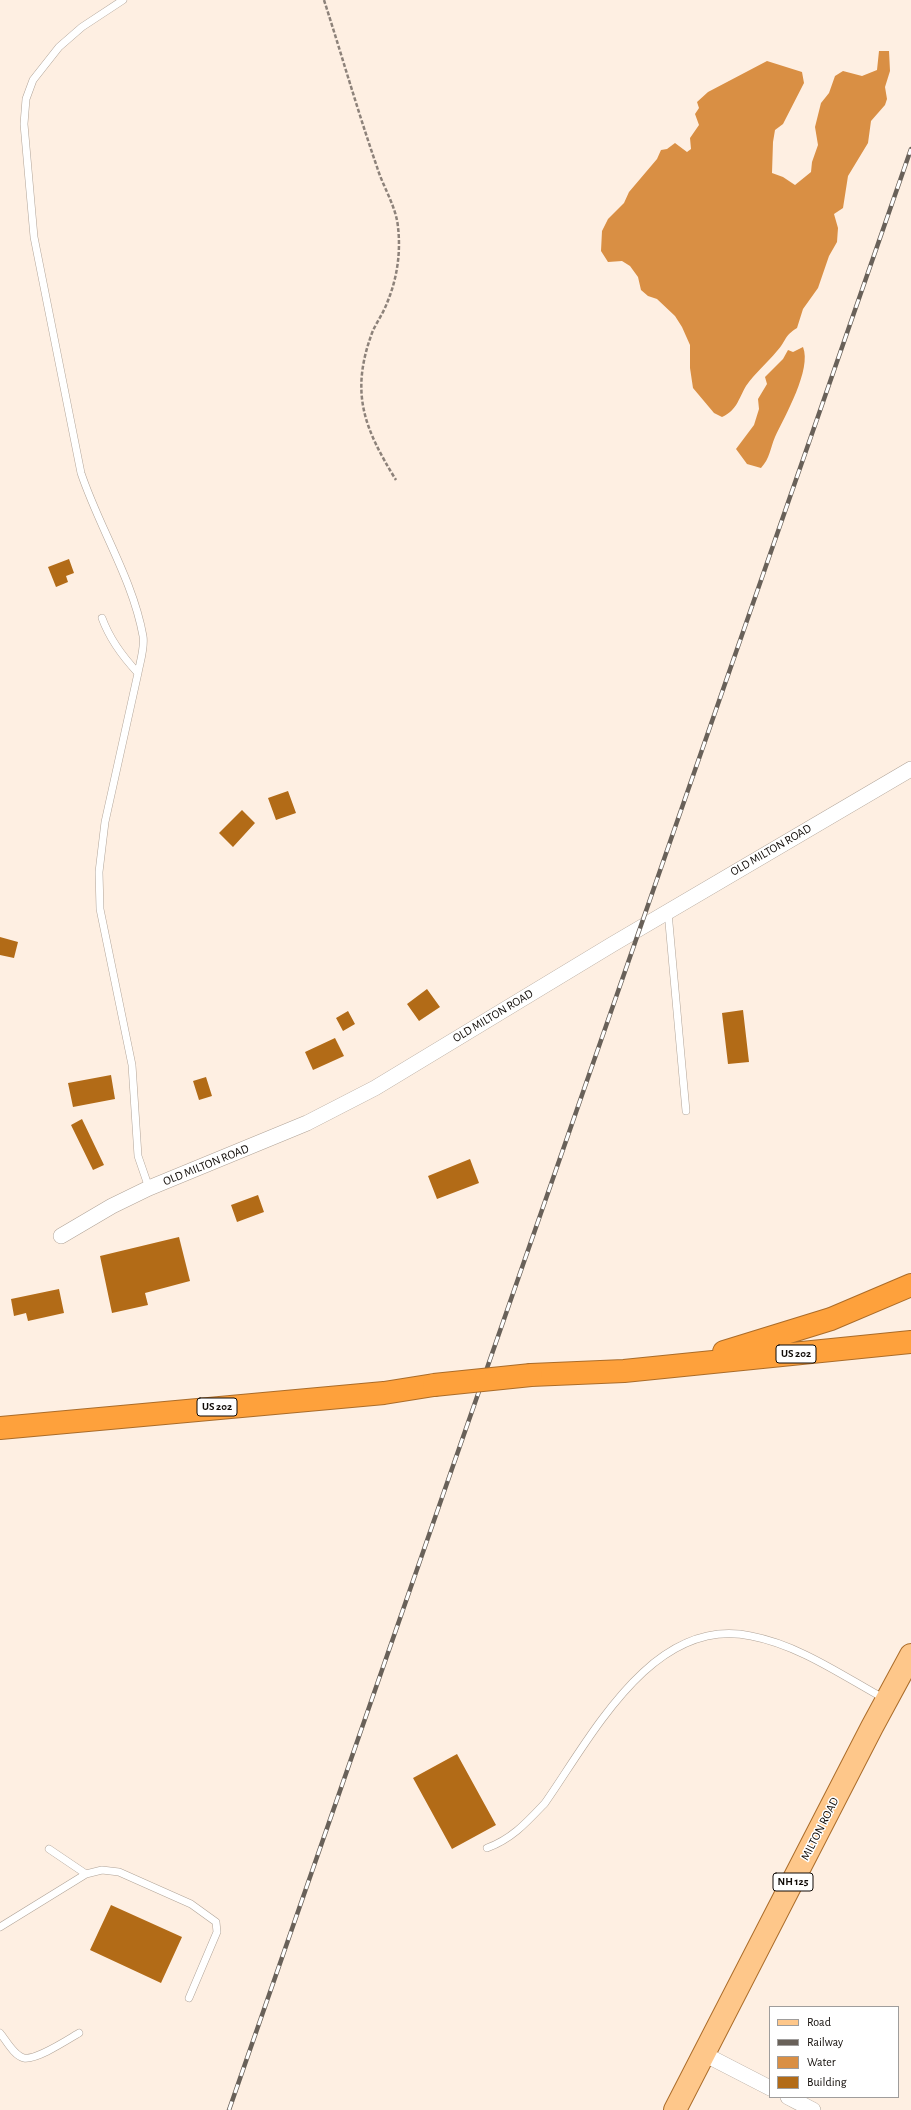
<!DOCTYPE html>
<html>
<head>
<meta charset="utf-8">
<style>
	body { margin:0 }
	#map { position:relative; width:911px; height:2110px; overflow:hidden; background:#feefe2; font-family:"Alegreya Sans",sans-serif }
	canvas { display:block }
	.legend { position:absolute; left:769px; top:2006px; width:130px; height:92px; box-sizing:border-box; background:#fff; border:1px solid #9f9d9c; margin:0; padding:5px 7px; list-style:none; font-size:12px; color:#100b07 }
	.legend li { display:flex; align-items:center; gap:8px; height:20px }
	.legend b { width:20px; border:1px solid #9f9d9c }
</style>
</head>
<body>
<div id="map">
<canvas width="911" height="2110"></canvas>
<ul class="legend">
<li><b style="height:5px;background:#fec78a"></b>Road</li>
<li><b style="height:5px;background:#696159"></b>Railway</li>
<li><b style="height:11px;background:#d98f44"></b>Water</li>
<li><b style="height:11px;background:#b26b17"></b>Building</li>
</ul>
</div>
<script>
const ctx = document.querySelector('canvas').getContext('2d');
ctx.lineJoin = 'round';
function paint(path, color) { ctx.fillStyle = color; ctx.fill(path, 'evenodd'); }
function strokePath(path, color, width, dash) { ctx.strokeStyle = color; ctx.lineWidth = width; ctx.lineCap = dash ? 'butt' : 'round'; ctx.setLineDash(dash || []); ctx.stroke(path); }
function write(font, color, halo, rows, align = 'center') {
  ctx.font = font + ' "Alegreya Sans",sans-serif'; ctx.lineWidth = 3; ctx.setLineDash([]); ctx.textBaseline = 'middle'; ctx.strokeStyle = halo; ctx.fillStyle = color; for (const [text, x, y, turn = 0] of rows) {
    ctx.save(); ctx.translate(x, y); ctx.rotate((+turn || 0) * Math.PI / 180); ctx.textAlign = isNaN(turn) ? turn : align; if (halo) ctx.strokeText(text, 0, 0); ctx.fillText(text, 0, 0); ctx.restore();
  }
}
paint(new Path2D(`
	M 879,51 L 889,51 L 890,71 L 885,87 L 887,99 L 885,105 L 871,121 L 868,143 L 848,176 L 843,208 L 834,214 L 838,228 L 837,242 L 829,256 L 818,288 L 803,309 L 797,328 C 783,337 787,340 777,351 C 767,363 755,373 746,386 C 738,400 737,410 722,417 L 714,413 L 693,388 L 690,368 L 690,345 L 682,327 L 675,316 L 657,299 L 648,296 L 641,290 L 638,277 L 630,266 L 622,261 L 608,262 L 601,251 L 602,231 L 608,219 L 624,203 L 629,192 L 657,159 L 661,150 L 667,149 L 675,143 L 687,152 L 691,149 L 690,138 L 699,125 L 695,114 L 699,108 L 697,102 L 708,92 L 767,61 L 802,72 L 804,83 L 783,124 L 775,130 L 773,142 L 772,173 L 783,177 L 795,185 L 811,172 L 812,162 L 818,145 L 815,127 L 821,103 L 829,93 L 835,76 L 843,71 L 862,76 L 877,70 Z
	M 803,347 C 812,369 785,416 775,437 C 770,449 770,458 761,468 L 747,464 L 736,449 L 754,425 L 759,409 L 758,399 L 767,384 L 765,377 L 783,359 L 788,350 L 793,352 Z`), '#d98f44');
paint(new Path2D(`
	M 69,559 L 74,573 L 66,576 L 68,582 L 56,587 L 48,567 Z
	M 288,791 L 296,813 L 276,820 L 268,798 Z
	M 242,810 L 255,823 L 233,847 L 219,833 Z
	M 0,937 L 18,942 L 14,958 L 0,955 Z
	M 427,989 L 440,1007 L 419,1021 L 407,1004 Z
	M 743,1010 L 749,1062 L 728,1064 L 722,1013 Z
	M 348,1011 L 355,1024 L 343,1031 L 336,1018 Z
	M 335,1038 L 344,1056 L 313,1070 L 305,1052 Z
	M 111,1075 L 115,1099 L 73,1107 L 68,1083 Z
	M 206,1077 L 212,1096 L 199,1100 L 193,1081 Z
	M 82,1119 L 104,1165 L 93,1170 L 71,1125 Z
	M 470,1159 L 479,1183 L 437,1199 L 428,1176 Z
	M 258,1195 L 264,1212 L 237,1222 L 231,1205 Z
	M 179,1237 L 190,1281 L 145,1293 L 148,1305 L 112,1313 L 100,1256 Z
	M 59,1289 L 64,1313 L 28,1321 L 26,1313 L 14,1316 L 11,1299 Z
	M 457,1754 L 496,1825 L 452,1849 L 413,1778 Z
	M 111,1905 L 182,1937 L 161,1983 L 90,1950 Z`), '#b26b17');
const lane = new Path2D(`
	M 123,0 L 82,27 L 59,47 L 33,80 L 26,99 L 24,124 L 34,237 L 81,473 C 99,527 133,580 143,636 C 145,647 140,662 138,673
	M 102,618 C 110,640 122,656 138,673 L 105,822 L 99,872 L 100,909 L 132,1065 L 138,1156 L 149,1188
	M 668,912 L 686,1111
	M 487,1848 C 512,1839 527,1822 545,1803 C 592,1736 653,1615 751,1636 C 799,1645 843,1676 885,1699
	M 49,1849 L 86,1874
	M 0,1927 L 86,1874 L 102,1870 L 119,1872 L 191,1904 L 216,1922 L 217,1932 L 189,1998
	M 0,2033 C 6,2040 14,2056 24,2058 C 37,2060 67,2040 79,2033`);
const street = new Path2D(`
	M 61,1236 L 112,1206 L 149,1188 L 307,1123 L 375,1088 L 613,944 L 911,769
	M 704,2054 L 770,2088
	M 788,2097 L 813,2110`);
const primary = new Path2D(`
	M 675,2110 L 872,1727 L 911,1655`);
const highway = new Path2D(`
	M 724,1352 L 831,1319 L 911,1285
	M 531,1375 L 624,1371 L 911,1342
	M 0,1428 L 384,1393 L 434,1385`);
strokePath(lane, '#b0a397', 8);
strokePath(street, '#b0a397', 16);
strokePath(primary, '#ab6c29', 24);
strokePath(highway, '#ab6c29', 24);
strokePath(new Path2D(`
	M 324,0 C 342,56 358,112 377,167 C 383,187 396,206 398,227 C 401,253 397,279 387,303 C 383,314 376,323 372,333 C 350,393 364,428 396,480`), '#8d827a', 2.5, [4, 2]);
strokePath(lane, '#fff', 7);
strokePath(street, '#fff', 15);
strokePath(primary, '#fec78a', 22);
strokePath(highway, '#fea13c', 22);
const rail = new Path2D(`
	M 229,2110 L 911,149`);
strokePath(rail, '#696159', 4.5);
strokePath(rail, '#fff', 3, [9]);
const highwayBridge = new Path2D(`
	M 434,1385 L 531,1375`);
strokePath(highwayBridge, '#ab6c29', 24, []);
strokePath(highwayBridge, '#fea13c', 22);
for (const [x, y, w] of [
	[796,1354,40],
	[217,1407,40],
	[793,1882,40]
]) { const box = new Path2D(); box.roundRect(x - w / 2, y - 9, w, 18, 3); ctx.fillStyle = '#fff'; ctx.fill(box); strokePath(box, '#100b07', 1); }
write('bold 11px', '#100b07', null, [
	["US 202",796,1354],
	["US 202",217,1407],
	["NH 125",793,1882]
]);
write('12px', '#100b07', '#fff', [
	["OLD MILTON ROAD",771,850,-30],
	["OLD MILTON ROAD",493,1016,-31],
	["OLD MILTON ROAD",206,1165,-22],
	["MILTON ROAD",820,1829,-63]
]);
</script>
</body>
</html>
